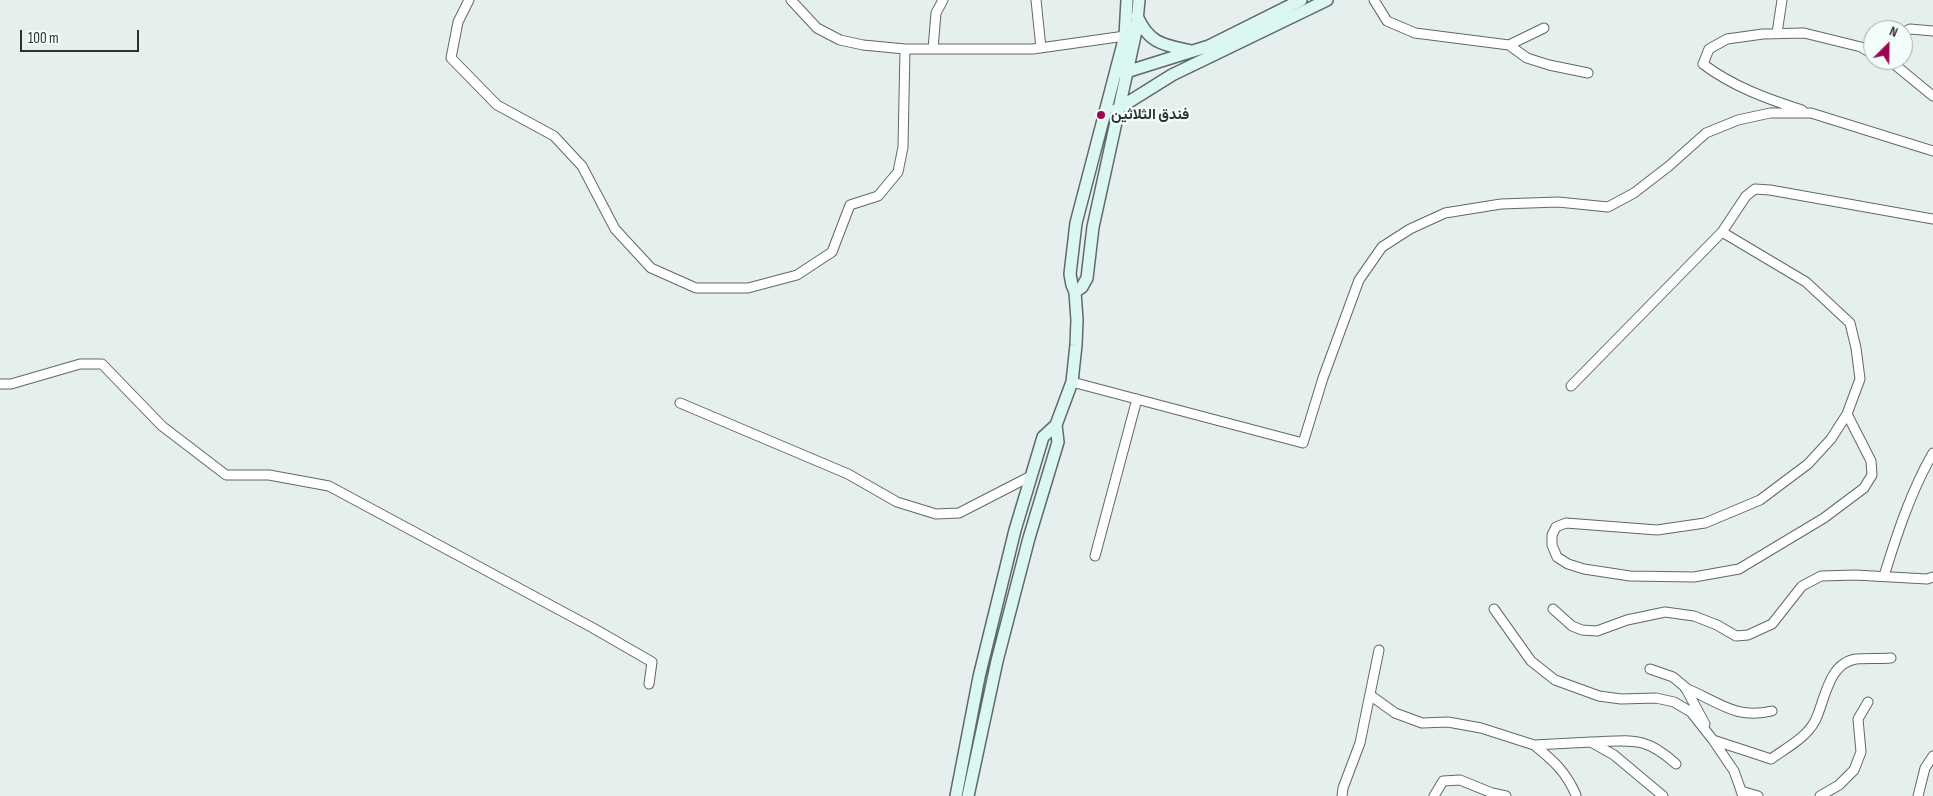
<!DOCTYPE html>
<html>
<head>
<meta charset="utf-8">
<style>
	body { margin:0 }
	#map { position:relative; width:1933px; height:796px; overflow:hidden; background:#e5efed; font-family:"Sofia Sans Condensed",sans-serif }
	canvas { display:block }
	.north { position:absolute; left:1863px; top:20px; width:50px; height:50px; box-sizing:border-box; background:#f3fdfa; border:1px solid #a4aba9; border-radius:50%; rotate:23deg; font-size:14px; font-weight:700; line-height:20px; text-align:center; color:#2d3130 }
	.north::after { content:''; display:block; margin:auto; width:18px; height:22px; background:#9d064f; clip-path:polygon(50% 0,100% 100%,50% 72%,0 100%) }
	.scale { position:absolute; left:20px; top:30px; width:119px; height:22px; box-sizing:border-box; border:2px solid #2d3130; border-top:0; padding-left:6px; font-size:15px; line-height:18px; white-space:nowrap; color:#2d3130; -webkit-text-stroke:4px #f3fdfa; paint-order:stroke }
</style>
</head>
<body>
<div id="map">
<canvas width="1933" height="796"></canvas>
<div class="north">N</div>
<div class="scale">100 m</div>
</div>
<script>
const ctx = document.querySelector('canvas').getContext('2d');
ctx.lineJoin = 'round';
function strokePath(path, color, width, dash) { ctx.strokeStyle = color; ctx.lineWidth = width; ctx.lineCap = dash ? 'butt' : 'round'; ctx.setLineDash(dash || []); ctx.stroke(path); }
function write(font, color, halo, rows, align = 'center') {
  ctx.font = font + ' "Sofia Sans Condensed",Vazirmatn,sans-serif'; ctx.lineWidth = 4.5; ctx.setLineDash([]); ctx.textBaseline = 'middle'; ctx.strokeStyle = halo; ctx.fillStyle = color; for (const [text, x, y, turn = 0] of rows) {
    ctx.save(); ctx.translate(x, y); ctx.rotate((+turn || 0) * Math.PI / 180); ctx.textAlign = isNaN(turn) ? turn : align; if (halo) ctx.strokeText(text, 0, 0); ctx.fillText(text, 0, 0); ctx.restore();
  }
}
const street = new Path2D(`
	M 469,0 L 458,22 L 451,58 L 497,105 L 554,136 L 582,166 L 615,229 L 651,268 L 696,288 L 748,288 L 797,275 L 832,252 L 850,205 L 878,196 L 898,172 L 903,147 L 905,49
	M 791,0 L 817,28 L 840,40 L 863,45 L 905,49 L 1033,49 L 1125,36 L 1131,33
	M 1036,0 L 1041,48
	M 1374,0 L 1387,21 L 1415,33 L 1509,45 L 1527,58 L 1549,65 L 1588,73
	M 1777,33 L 1782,0
	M 1903,33 L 1910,29 L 1933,31
	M 1509,45 L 1544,28
	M 933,49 L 936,13 L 943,0
	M 1886,60 L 1894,64 L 1933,96
	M 1802,110 C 1767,99 1732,86 1703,64 L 1709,49 L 1727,39 L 1763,34 L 1804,33 L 1861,47 L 1873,54
	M 1722,232 L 1806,282 L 1850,323 L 1856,348 L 1860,379 L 1847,414 L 1831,439 L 1808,464 L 1760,500 L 1705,523 L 1657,530 L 1566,523 L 1556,527 L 1552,535 L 1552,545 L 1557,557 L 1568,564 L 1584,569 L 1630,576 L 1694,577 L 1739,569 L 1824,518 L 1864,488 L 1872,475 L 1871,461 L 1847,414
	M 1072,382 L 1303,443 L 1323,378 L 1359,280 L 1382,247 L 1410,229 L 1445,213 L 1501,204 L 1558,202 L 1608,207 L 1634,193 L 1669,166 L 1706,133 L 1738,120 L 1770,113 L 1811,113 L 1933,151
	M 0,384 L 11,384 L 80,364 L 102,364 L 162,426 L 226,475 L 269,475 L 329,486 L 593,628 L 652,662 L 649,684
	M 1571,386 L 1722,232 L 1746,196 L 1755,189 L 1770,190 L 1933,219
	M 680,403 L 848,474 L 897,502 L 936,514 L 959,513 L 1031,476
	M 1095,556 L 1137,399
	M 1884,576 C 1897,534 1911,491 1933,453
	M 1494,609 L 1531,661 L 1555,680 L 1599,696 L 1621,699 L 1656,698 L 1674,702 L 1691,712 L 1713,740 L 1734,771 L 1743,796
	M 1553,609 L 1572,626 L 1582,630 L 1597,631 L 1627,620 L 1665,612 L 1694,616 L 1717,625 L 1736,636 L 1748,635 L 1772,624 L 1802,586 L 1821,576 L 1855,575 L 1927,579 L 1933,577
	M 1650,669 L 1673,677 L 1685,687 L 1705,724
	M 1685,688 C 1718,701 1735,720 1772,711
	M 1370,695 L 1395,713 L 1422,723 L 1448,722 L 1481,728 L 1534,745 L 1591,742 L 1614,755 L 1663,796
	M 1713,740 L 1771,759 C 1786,748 1806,738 1815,721 C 1825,701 1828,663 1856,659 C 1867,658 1879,659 1891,658
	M 1592,742 C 1631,741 1644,735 1676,764
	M 1534,745 C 1554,761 1566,772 1576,795
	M 1741,791 L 1758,796
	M 1342,796 L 1343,788 L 1360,743 L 1379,650
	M 1434,796 L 1443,781 L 1460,780 L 1492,793 L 1506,796
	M 1820,796 L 1839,785 L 1854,770 L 1861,752 L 1858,719 L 1868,702
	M 1918,796 L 1925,768 L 1933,756`);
const secondary = new Path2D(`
	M 1137,16 C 1149,44 1164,45 1191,51
	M 1120,72 L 1126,72 L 1209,46 L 1301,0
	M 1116,110 L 1172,75 L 1327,0
	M 1075,292 L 1082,287 L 1087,278 L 1093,227 L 1136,31 L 1139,0
	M 956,796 L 979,677 L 1015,530 L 1043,437 L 1056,425 L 1072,382 L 1076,345 L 1077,320 L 1075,292 L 1072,285 L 1070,274 L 1076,223 L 1125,36 L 1127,0
	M 968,796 L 997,661 L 1029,538 L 1058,442 L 1056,425`);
strokePath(street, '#606967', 11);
strokePath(secondary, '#606967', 14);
strokePath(street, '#fff', 9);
strokePath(secondary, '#daf7f2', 11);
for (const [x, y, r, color] of [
	[1101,115,5,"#9d064f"]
]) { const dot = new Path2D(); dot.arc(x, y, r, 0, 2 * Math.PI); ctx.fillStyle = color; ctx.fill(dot); strokePath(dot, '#f3fdfa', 2); }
write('bold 15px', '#2d3130', '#f3fdfa', [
	["فندق الثلاثين",1111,115]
], 'left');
</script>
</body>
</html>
